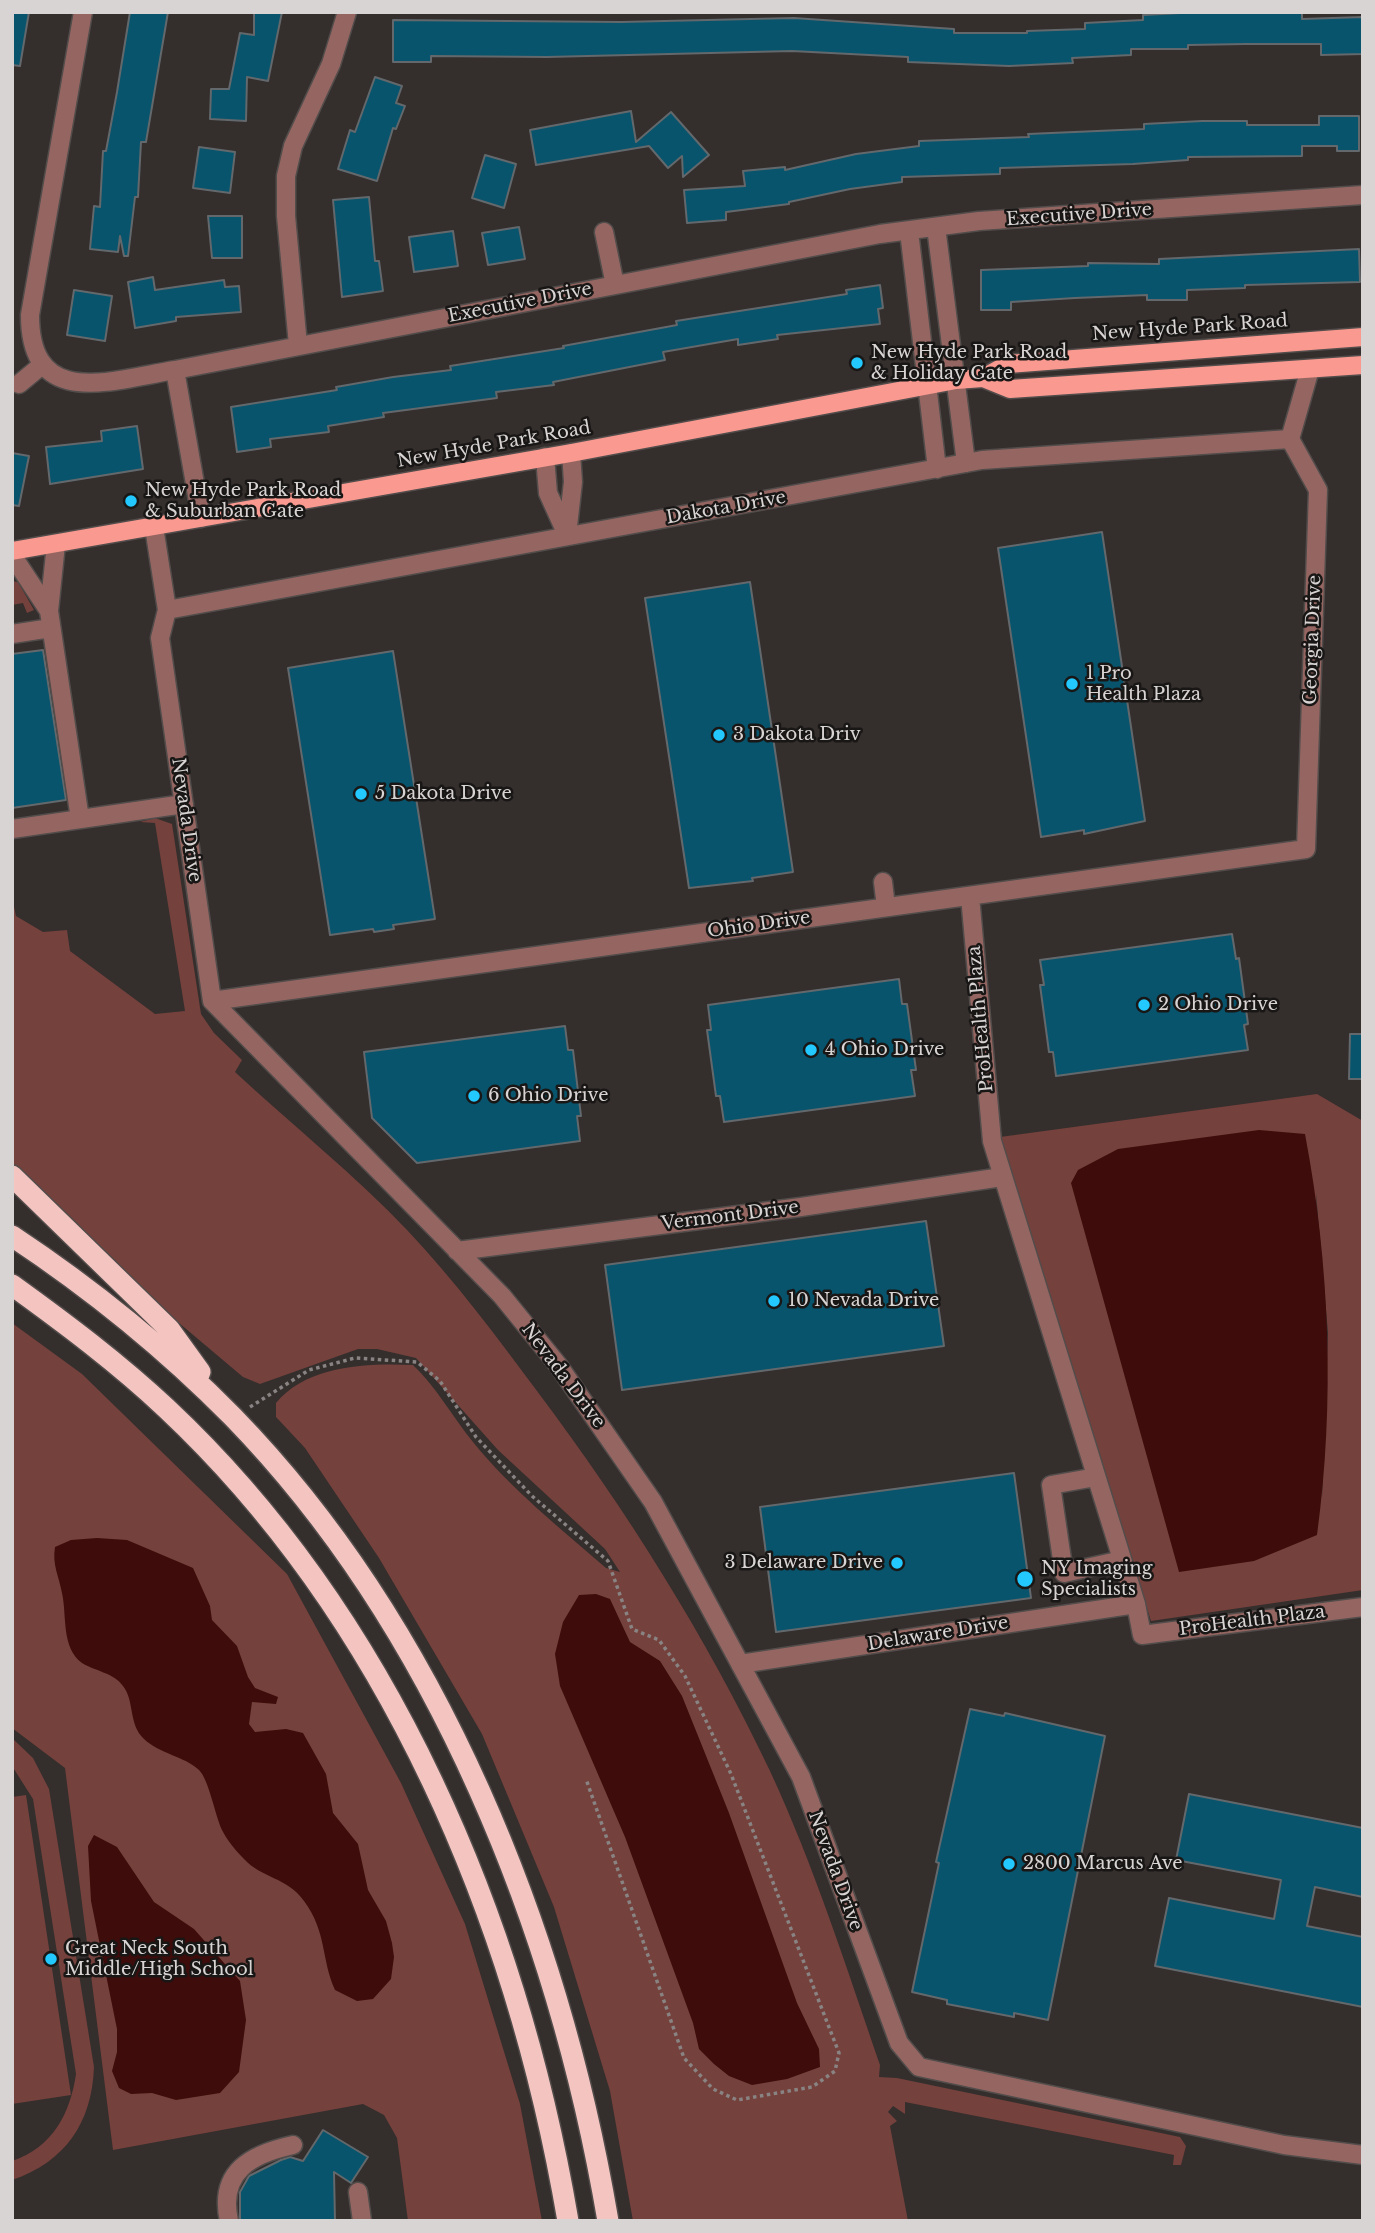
<!DOCTYPE html>
<html>
<head>
<meta charset="utf-8">
<style>
	body { margin:0 }
	#map { position:relative; width:1375px; height:2233px; overflow:hidden; background:#342e2d; font-family:"Libre Baskerville",serif }
	canvas { display:block }
	.frame { position:absolute; inset:0; border:14px solid #d8d4d3; pointer-events:none }
</style>
</head>
<body>
<div id="map">
<canvas width="1375" height="2233"></canvas>
<div class="frame"></div>
</div>
<script>
const ctx = document.querySelector('canvas').getContext('2d');
ctx.lineJoin = 'round';
function paint(path, color) { ctx.fillStyle = color; ctx.fill(path, 'evenodd'); }
function strokePath(path, color, width, dash) { ctx.strokeStyle = color; ctx.lineWidth = width; ctx.lineCap = dash ? 'butt' : 'round'; ctx.setLineDash(dash || []); ctx.stroke(path); }
function write(font, color, halo, rows, align = 'center') {
  ctx.font = font + ' "Libre Baskerville",serif'; ctx.lineWidth = 5; ctx.setLineDash([]); ctx.textBaseline = 'middle'; ctx.strokeStyle = halo; ctx.fillStyle = color; for (const [text, x, y, turn = 0] of rows) {
    ctx.save(); ctx.translate(x, y); ctx.rotate((+turn || 0) * Math.PI / 180); ctx.textAlign = isNaN(turn) ? turn : align; if (halo) ctx.strokeText(text, 0, 0); ctx.fillText(text, 0, 0); ctx.restore();
  }
}
paint(new Path2D(`
	M 12,581 L 18,582 L 34,610 L 27,613 L 23,603 L 12,605 Z
	M 155,818 L 172,824 L 201,1014 L 214,1033 L 242,1060 L 235,1072 C 292,1125 355,1175 408,1231 C 455,1281 497,1337 537,1391 C 627,1511 706,1636 770,1771 C 814,1866 846,1966 880,2065 L 879,2077 L 897,2078 L 1180,2137 L 1186,2146 L 1181,2165 L 1173,2165 L 1174,2155 L 905,2102 L 905,2114 L 893,2106 L 888,2112 L 897,2121 L 890,2126 L 908,2221 L 633,2221 L 610,2091 L 554,1907 L 482,1734 L 379,1558 L 305,1448 L 276,1417 L 276,1403 C 307,1365 368,1363 413,1365 C 437,1388 452,1416 473,1442 C 511,1489 560,1528 606,1568 L 620,1572 L 605,1549 L 498,1450 L 416,1358 L 377,1349 L 358,1349 L 260,1384 L 243,1377 L 115,1269 L 12,1163 L 12,897 L 16,916 L 43,932 L 67,930 L 70,951 L 155,1014 L 185,1011 L 155,823 L 140,822 Z
	M 1317,1094 L 1363,1121 L 1363,1590 L 1151,1621 L 1000,1137 ZM 1316,1193 L 1328,1333 L 1322,1498 Z
	M 12,1323 L 82,1374 L 287,1574 L 401,1783 L 465,1924 L 520,2104 L 542,2221 L 408,2221 L 397,2138 L 384,2115 L 363,2104 L 113,2150 L 65,1768 L 12,1728 Z
	M 12,1738 L 33,1758 L 49,1789 L 94,2067 C 92,2123 65,2162 12,2180 L 12,2161 C 53,2147 70,2114 76,2074 L 33,1799 L 12,1766 Z
	M 26,1795 L 71,2095 L 12,2104 L 12,1797 Z`), '#74413c');
paint(new Path2D(`
	M 1259,1130 L 1305,1134 C 1330,1265 1335,1403 1317,1535 L 1254,1561 L 1179,1572 L 1071,1183 L 1078,1170 L 1118,1149 Z
	M 97,1538 L 127,1540 L 193,1568 L 210,1606 L 212,1620 L 237,1646 L 248,1677 L 255,1688 L 278,1697 L 276,1704 L 252,1702 L 249,1724 L 255,1732 L 286,1729 L 303,1733 L 326,1774 L 333,1813 L 358,1844 L 368,1890 L 386,1921 L 392,1943 L 394,1957 L 391,1979 L 373,1999 L 357,2001 L 335,1990 C 321,1959 327,1932 304,1901 C 287,1877 261,1878 244,1859 C 236,1851 227,1840 222,1830 C 215,1815 209,1780 199,1770 C 184,1756 160,1754 144,1739 C 128,1724 135,1701 123,1686 C 114,1673 95,1671 82,1663 C 61,1648 67,1615 62,1593 C 59,1576 52,1565 55,1547 L 71,1540 Z
	M 596,1594 L 610,1599 L 630,1642 L 660,1661 L 682,1696 L 729,1813 L 797,2003 L 819,2049 L 820,2067 L 787,2079 L 752,2085 L 729,2076 L 714,2064 L 699,2049 L 693,2023 L 625,1837 L 560,1686 L 555,1654 L 563,1622 L 579,1595 Z
	M 94,1835 L 117,1847 L 154,1902 L 194,1929 L 240,1981 L 246,2020 L 239,2072 L 220,2093 L 176,2100 L 152,2093 L 131,2094 L 119,2088 L 112,2071 L 117,2052 L 117,2029 L 91,1901 L 88,1846 Z`), '#3d0c0b');
const building = new Path2D(`
	M 12,12 L 29,12 L 20,66 L 12,65 Z
	M 130,12 L 168,12 L 146,142 L 141,142 L 138,197 L 135,197 L 128,256 L 124,256 L 120,236 L 118,252 L 90,249 L 94,206 L 100,207 L 103,151 L 106,151 L 117,92 Z
	M 254,12 L 282,12 L 268,81 L 247,77 L 246,121 L 210,119 L 211,89 L 229,89 L 240,33 L 254,35 Z
	M 1200,12 L 1302,12 L 1302,19 L 1363,17 L 1363,54 L 1321,55 L 1321,44 L 1246,44 L 1188,45 L 1188,49 L 1131,49 L 1131,55 L 1072,58 L 1073,63 L 1009,66 L 908,62 L 908,57 L 792,51 L 547,57 L 431,56 L 431,62 L 393,62 L 393,20 L 621,22 L 794,18 L 954,29 L 954,33 L 1027,33 L 1027,31 L 1085,29 L 1085,23 L 1143,20 L 1143,15 Z
	M 375,77 L 402,86 L 396,103 L 405,106 L 396,129 L 393,128 L 377,181 L 338,169 L 350,130 L 355,132 Z
	M 631,111 L 636,142 L 671,112 L 709,155 L 683,177 L 682,156 L 668,168 L 649,146 L 536,165 L 530,130 Z
	M 1319,116 L 1359,116 L 1359,151 L 1337,151 L 1337,146 L 1302,146 L 1302,156 L 1188,157 L 1188,160 L 1133,164 L 1000,168 L 1000,174 L 902,177 L 902,182 L 850,189 L 789,202 L 789,204 L 726,212 L 726,220 L 687,223 L 684,190 L 745,186 L 743,171 L 785,167 L 785,170 L 856,154 L 919,146 L 919,141 L 1029,137 L 1028,134 L 1144,129 L 1144,124 L 1202,121 L 1247,121 L 1247,125 L 1319,125 Z
	M 199,147 L 235,152 L 230,193 L 193,188 Z
	M 485,155 L 516,164 L 504,208 L 472,198 Z
	M 369,197 L 375,261 L 379,261 L 383,291 L 342,297 L 333,200 Z
	M 208,216 L 242,216 L 242,258 L 212,258 Z
	M 519,227 L 525,259 L 488,265 L 482,233 Z
	M 453,231 L 458,266 L 414,272 L 409,237 Z
	M 1359,249 L 1360,282 L 1245,285 L 1245,288 L 1187,290 L 1187,300 L 1147,300 L 1147,295 L 1075,298 L 1011,302 L 1011,310 L 981,310 L 981,270 L 1088,266 L 1088,263 L 1159,264 L 1159,259 Z
	M 153,277 L 155,290 L 224,280 L 225,287 L 239,286 L 241,312 L 176,317 L 176,321 L 135,328 L 128,282 Z
	M 880,285 L 883,308 L 878,309 L 880,324 L 777,335 L 778,339 L 738,345 L 738,339 L 663,352 L 665,360 L 553,382 L 554,385 L 496,392 L 497,398 L 383,413 L 384,417 L 328,426 L 329,432 L 270,439 L 271,447 L 237,452 L 231,407 L 337,390 L 336,387 L 393,377 L 451,370 L 450,366 L 564,348 L 563,346 L 677,325 L 676,321 L 847,294 L 846,290 Z
	M 74,290 L 112,296 L 105,341 L 67,335 Z
	M 137,426 L 143,469 L 50,484 L 46,447 L 102,441 L 101,431 Z
	M 12,453 L 29,456 L 19,506 L 12,505 Z
	M 1102,532 L 1145,821 L 1084,834 L 1084,830 L 1041,837 L 998,548 Z
	M 750,582 L 793,872 L 752,878 L 753,881 L 689,888 L 645,598 Z
	M 43,650 L 66,800 L 12,808 L 12,654 Z
	M 393,651 L 435,919 L 393,925 L 394,929 L 374,932 L 373,929 L 330,935 L 288,668 Z
	M 1232,934 L 1236,959 L 1239,958 L 1248,1024 L 1244,1025 L 1248,1050 L 1056,1076 L 1053,1052 L 1049,1052 L 1040,985 L 1044,985 L 1040,960 Z
	M 899,979 L 902,1004 L 907,1004 L 916,1070 L 911,1070 L 915,1096 L 724,1122 L 720,1096 L 716,1096 L 707,1030 L 711,1030 L 708,1005 Z
	M 565,1026 L 568,1050 L 573,1050 L 581,1116 L 577,1116 L 580,1141 L 417,1163 L 372,1118 L 364,1052 Z
	M 1350,1034 L 1363,1034 L 1363,1079 L 1349,1079 Z
	M 926,1221 L 944,1346 L 622,1390 L 605,1265 Z
	M 1014,1473 L 1031,1598 L 776,1632 L 760,1507 Z
	M 970,1709 L 1004,1716 L 1005,1713 L 1105,1736 L 1048,2020 L 1014,2013 L 1014,2017 L 947,2004 L 947,2000 L 912,1992 L 939,1863 L 936,1862 Z
	M 1189,1794 L 1363,1828 L 1363,1897 L 1315,1887 L 1307,1926 L 1363,1937 L 1363,2007 L 1155,1966 L 1169,1898 L 1274,1919 L 1281,1880 L 1176,1860 Z
	M 323,2130 L 368,2157 L 351,2183 L 334,2172 L 335,2221 L 240,2221 L 240,2192 L 249,2176 L 281,2160 L 290,2157 L 303,2161 Z`);
paint(building, '#08546c');
strokePath(building, '#62686b', 2);
const minor = new Path2D(`
	M 83,12 L 30,315 C 30,411 112,380 175,370 L 880,234 L 979,221 L 1363,195
	M 936,227 L 966,463
	M 909,231 L 937,469
	M 604,232 L 615,285
	M 298,345 L 286,216 L 286,176 L 293,146 L 331,64 L 347,12
	M 175,370 L 201,518
	M 19,384 L 42,365
	M 1290,439 L 1310,369
	M 545,457 L 548,493 L 567,535
	M 154,527 L 167,610 L 160,638 L 212,1001
	M 567,535 L 573,482 L 571,453
	M 56,544 L 49,611 L 80,819
	M 12,555 L 49,611
	M 167,610 L 982,460 L 1290,439
	M 12,634 L 51,628
	M 12,829 L 184,804
	M 883,882 L 886,907
	M 970,896 L 992,1141 L 1136,1604 L 1142,1635 L 1363,1607
	M 212,1001 L 502,1296 L 558,1365 L 653,1502 L 801,1777 L 899,2043 L 919,2067 L 1284,2145 L 1363,2155
	M 212,1001 L 1306,849 L 1318,490 L 1290,439
	M 457,1251 L 801,1207 L 1002,1177
	M 1096,1477 L 1051,1485 L 1064,1573 L 1122,1560
	M 740,1664 L 1136,1604
	M 358,2192 L 362,2221
	M 229,2221 C 218,2171 252,2154 293,2145`);
const major = new Path2D(`
	M 983,378 L 1008,364 L 1363,337
	M 12,551 L 571,453 L 956,380 L 983,378 L 1010,389 L 1363,365`);
const highway = new Path2D(`
	M 12,1176 L 169,1329 L 200,1372
	M 12,1236 C 92,1289 166,1349 233,1417 C 439,1629 559,1933 608,2221
	M 12,1285 C 66,1324 118,1363 166,1408 C 391,1619 517,1922 568,2221`);
strokePath(minor, '#524c4b', 21);
strokePath(major, '#524c4b', 21);
strokePath(highway, '#524c4b', 24);
strokePath(new Path2D(`
	M 250,1407 L 309,1370 L 355,1358 L 417,1362 L 440,1381 L 476,1437 L 532,1496 L 608,1561 L 632,1629 L 659,1640 L 685,1676 L 731,1774 L 839,2053 L 835,2071 L 812,2087 L 737,2100 L 713,2089 L 684,2058 L 586,1779`), '#898483', 3.5, [3.5, 3.5]);
strokePath(minor, '#956661', 18);
strokePath(major, '#f99990', 18);
strokePath(highway, '#f4c5c0', 21);
for (const [x, y, r, color] of [
	[857,363,7,"#23c9fe"],
	[131,501,7,"#23c9fe"],
	[1072,684,7,"#23c9fe"],
	[719,735,7,"#23c9fe"],
	[361,794,7,"#23c9fe"],
	[1144,1005,7,"#23c9fe"],
	[811,1050,7,"#23c9fe"],
	[474,1096,7,"#23c9fe"],
	[774,1301,7,"#23c9fe"],
	[897,1563,7,"#23c9fe"],
	[1025,1579,9,"#23c9fe"],
	[1009,1864,7,"#23c9fe"],
	[51,1959,7,"#23c9fe"]
]) { const dot = new Path2D(); dot.arc(x, y, r, 0, 2 * Math.PI); ctx.fillStyle = color; ctx.fill(dot); strokePath(dot, '#191716', 2.5); }
write('18px', '#d8d4d3', '#191716', [
	["Executive Drive",1079,215,-4],
	["Executive Drive",520,303,-11],
	["New Hyde Park Road",1190,328,-4],
	["New Hyde Park Road",494,445,-10],
	["Dakota Drive",726,508,-10],
	["Georgia Drive",1313,640,-88],
	["Nevada Drive",186,820,82],
	["Ohio Drive",759,925,-8],
	["ProHealth Plaza",981,1019,-95],
	["Vermont Drive",730,1216,-7],
	["Nevada Drive",563,1376,53],
	["ProHealth Plaza",1252,1621,-7],
	["Delaware Drive",938,1634,-9],
	["Nevada Drive",835,1871,70]
]);
write('18px', '#d8d4d3', '#191716', [
	["New Hyde Park Road",871,353],
	["& Holiday Gate",871,374],
	["New Hyde Park Road",145,491],
	["& Suburban Gate",145,512],
	["1 Pro",1086,674],
	["Health Plaza",1086,695],
	["3 Dakota Driv",733,735],
	["5 Dakota Drive",375,794],
	["2 Ohio Drive",1158,1005],
	["4 Ohio Drive",825,1050],
	["6 Ohio Drive",488,1096],
	["10 Nevada Drive",788,1301],
	["3 Delaware Drive",883,1563,"right"],
	["NY Imaging",1041,1569],
	["Specialists",1041,1590],
	["2800 Marcus Ave",1023,1864],
	["Great Neck South",65,1949],
	["Middle/High School",65,1970]
], 'left');
</script>
</body>
</html>
